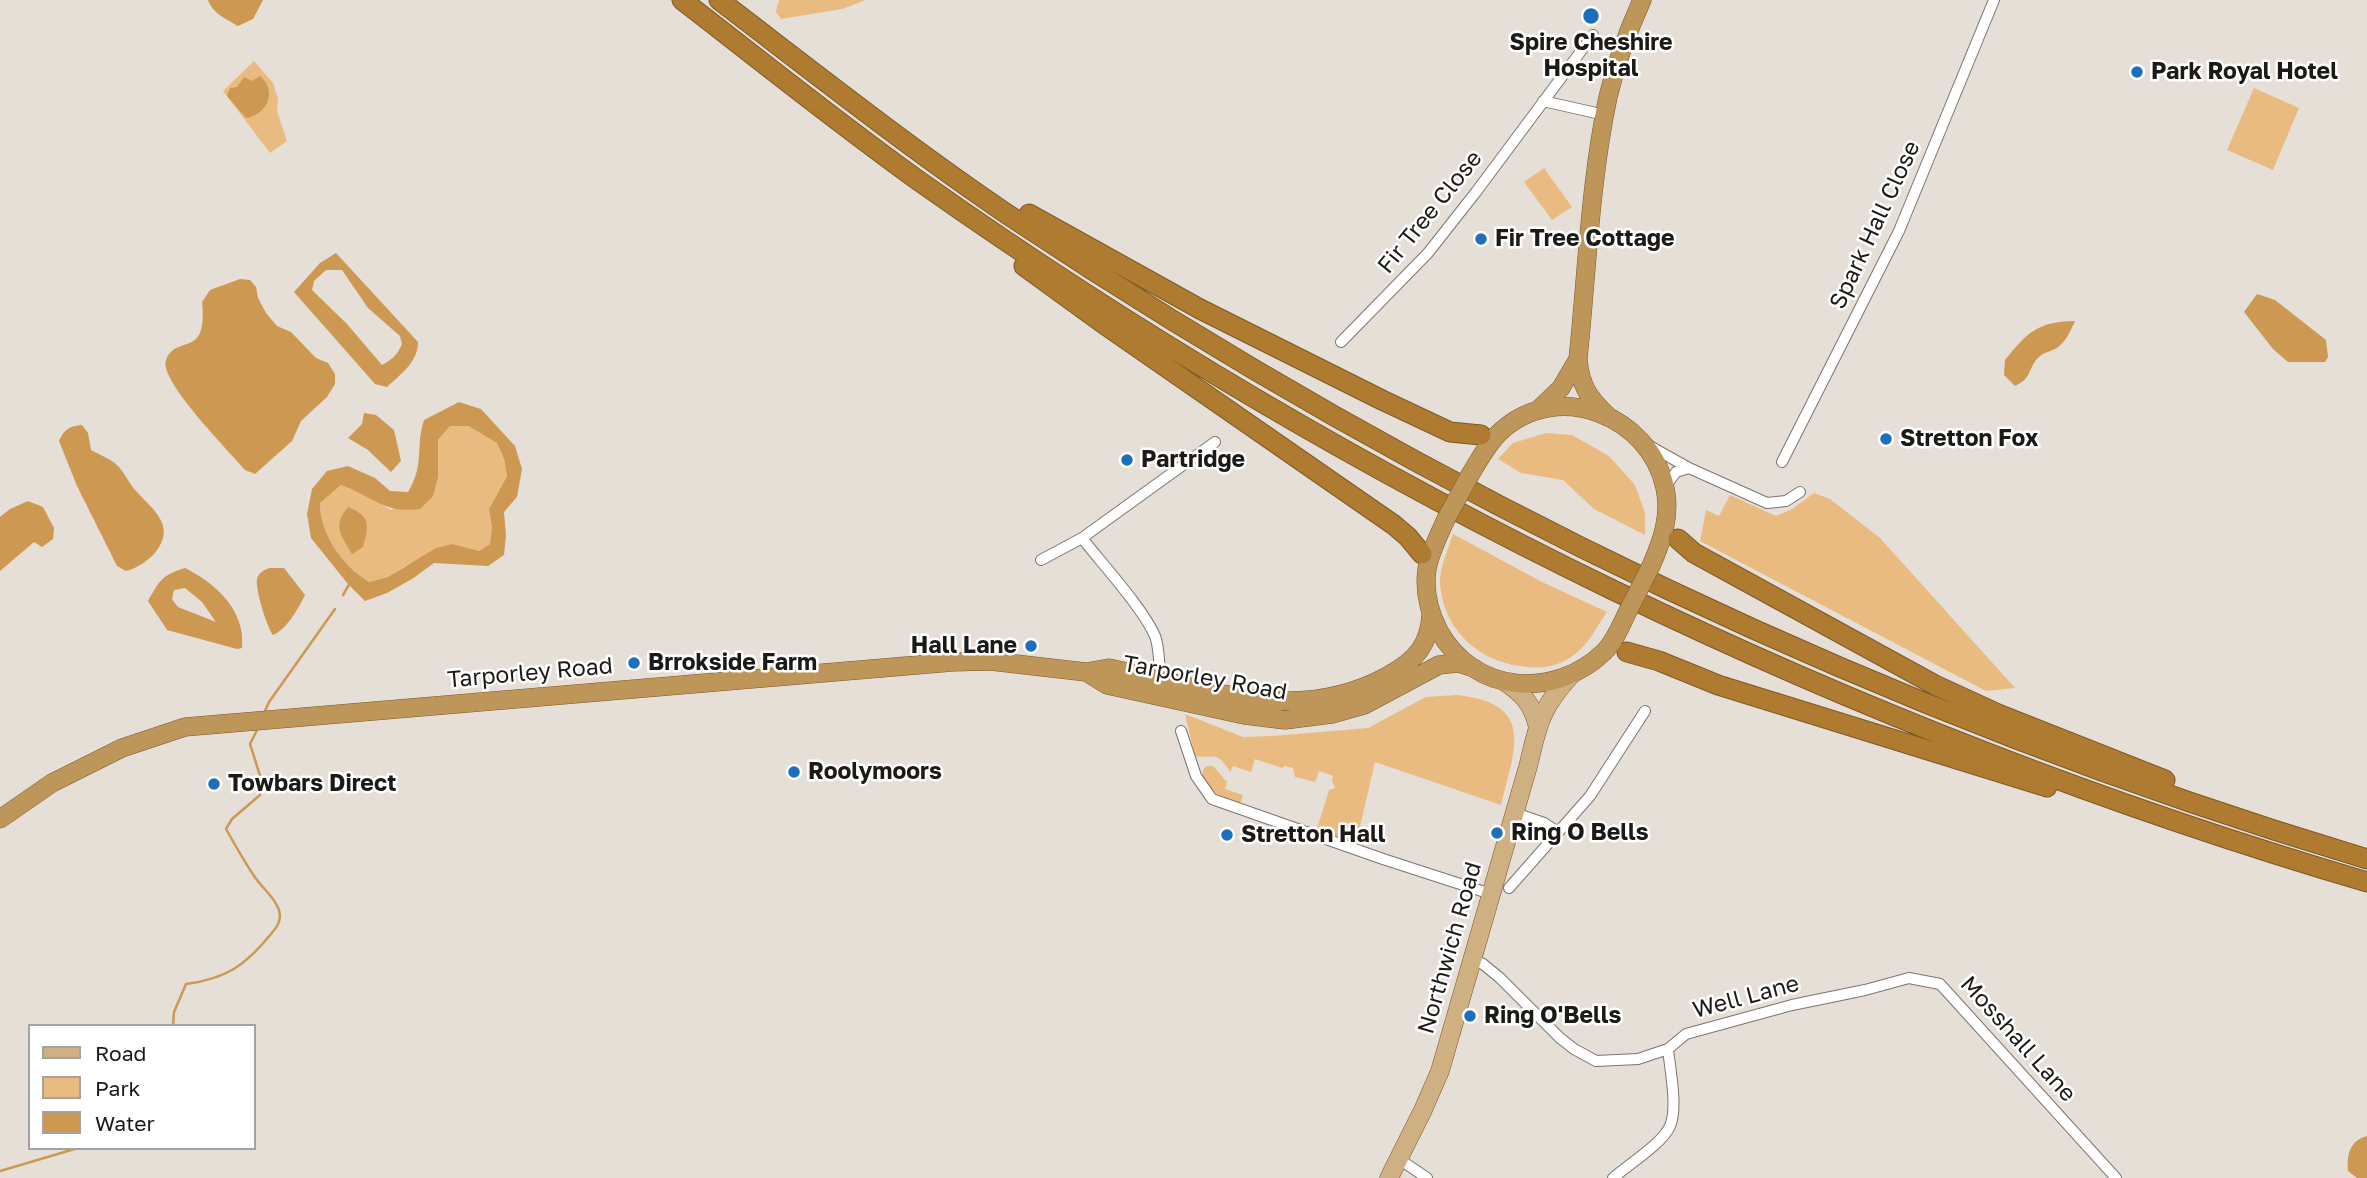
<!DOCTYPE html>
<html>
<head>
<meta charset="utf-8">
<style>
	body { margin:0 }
	#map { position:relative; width:2367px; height:1178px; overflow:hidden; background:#e5dfd7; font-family:"Golos Text",sans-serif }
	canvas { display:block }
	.legend { position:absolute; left:28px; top:1024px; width:228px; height:126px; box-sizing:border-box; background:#fff; border:2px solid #a4a3a2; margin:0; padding:9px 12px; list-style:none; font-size:21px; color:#1c1a17 }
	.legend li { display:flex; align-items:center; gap:14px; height:35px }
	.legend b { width:35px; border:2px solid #a4a3a2 }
</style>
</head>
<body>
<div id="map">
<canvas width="2367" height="1178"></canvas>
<ul class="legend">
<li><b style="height:9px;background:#cfb083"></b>Road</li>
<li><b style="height:19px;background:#eabb80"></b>Park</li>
<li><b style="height:19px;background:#cc9852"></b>Water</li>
</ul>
</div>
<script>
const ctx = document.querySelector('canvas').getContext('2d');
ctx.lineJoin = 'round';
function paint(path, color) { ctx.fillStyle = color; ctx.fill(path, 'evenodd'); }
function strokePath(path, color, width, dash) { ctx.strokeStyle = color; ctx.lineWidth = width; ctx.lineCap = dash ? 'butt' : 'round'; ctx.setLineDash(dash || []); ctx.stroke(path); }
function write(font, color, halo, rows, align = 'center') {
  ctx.font = font + ' "Golos Text",sans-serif'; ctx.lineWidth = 5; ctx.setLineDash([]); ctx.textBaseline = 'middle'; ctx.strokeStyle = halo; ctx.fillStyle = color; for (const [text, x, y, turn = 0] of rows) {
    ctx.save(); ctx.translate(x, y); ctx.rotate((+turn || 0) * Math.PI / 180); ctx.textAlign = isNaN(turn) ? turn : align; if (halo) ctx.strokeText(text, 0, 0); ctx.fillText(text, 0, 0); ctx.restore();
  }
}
paint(new Path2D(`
	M 779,0 L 866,0 L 842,9 L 781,19 L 776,12 Z
	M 254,61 L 273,83 L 278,99 L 277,111 L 287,141 L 270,153 L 223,91 Z
	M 2254,88 L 2299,108 L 2273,170 L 2227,150 Z
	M 1544,168 L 1572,207 L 1552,220 L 1524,182 Z
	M 450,426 L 468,426 L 497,443 L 504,459 L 507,476 L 489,509 L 492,527 L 490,544 L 479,551 L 453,544 L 405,566 L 388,577 L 369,582 C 343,566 320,535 320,503 L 341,485 L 357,490 L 391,510 L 438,477 L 438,440 Z
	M 1546,433 L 1572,435 L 1609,456 L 1635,485 L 1645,513 L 1645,535 L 1594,509 L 1563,480 L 1521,473 L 1498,459 L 1513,443 Z
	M 1814,493 L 1830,499 L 1880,538 L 2015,688 L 1986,691 L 1700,541 L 1706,510 L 1719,516 L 1730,495 L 1776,516 L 1792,509 Z
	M 1453,534 L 1542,582 L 1607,612 C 1595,629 1589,645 1571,657 C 1555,668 1537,669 1519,666 C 1477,660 1444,629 1440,585 C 1439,568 1448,550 1453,534 Z
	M 1456,695 C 1536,703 1515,748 1501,805 L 1375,762 L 1356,844 L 1317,829 L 1329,790 L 1335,788 L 1332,781 L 1333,776 L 1319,771 L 1315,782 L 1295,777 L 1293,768 L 1285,766 L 1282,768 L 1255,759 L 1251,772 L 1233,766 L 1230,772 C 1217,750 1215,759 1195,756 L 1185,714 L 1243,737 L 1272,736 L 1368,728 L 1426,697 Z
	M 1208,766 L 1213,766 L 1227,782 L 1225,789 L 1243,795 L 1240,804 C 1222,799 1210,792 1202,775 L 1204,768 Z`), '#eabb80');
paint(new Path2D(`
	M 208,0 L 263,0 L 253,19 L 238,26 C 226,19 212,13 208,0 Z
	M 260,76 C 278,91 267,115 246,118 L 227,96 L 230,88 L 237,87 L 244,77 L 252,81 Z
	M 336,253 L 418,342 C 418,362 401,374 387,387 L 375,384 L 294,292 L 320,263 ZM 326,270 L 342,270 L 368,308 L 400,336 L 402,344 C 398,354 392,360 382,365 L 347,324 L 312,290 L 314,281 Z
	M 240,279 L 250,280 L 256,287 L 258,298 L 266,313 L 277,326 L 291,332 L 316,358 L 328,363 L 335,374 L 335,384 L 327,397 L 301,421 L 292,441 L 255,474 L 245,470 C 231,453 158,380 166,360 C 177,333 208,360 202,302 L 210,290 Z
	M 2257,294 L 2275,300 L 2326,340 L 2328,357 L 2325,362 L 2288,362 L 2273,349 L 2244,312 Z
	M 2075,321 C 2071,330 2065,344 2055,349 C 2047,353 2043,352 2036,360 C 2027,373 2031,378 2015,386 L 2004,375 L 2005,360 C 2028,332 2037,322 2075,321 Z
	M 459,402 L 481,409 L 515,446 L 522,469 L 517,497 L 504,512 L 506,535 L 504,555 L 488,566 L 434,563 L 412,579 L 387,593 L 365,601 L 348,584 L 311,538 L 307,514 L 312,489 L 327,471 L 348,466 L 375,478 L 390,491 L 408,492 C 425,464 415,448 424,420 ZM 450,426 L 468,426 L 497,443 L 504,459 L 507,476 L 489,509 L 492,527 L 490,544 L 479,551 L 453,544 L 436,548 L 388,577 L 369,582 C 343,566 320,535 320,503 L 341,485 C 373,496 383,514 420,509 L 433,496 L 438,477 L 438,440 Z
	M 364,413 L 376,415 L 394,430 L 401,461 L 391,472 L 368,450 L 348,438 L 362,424 Z
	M 82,425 L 88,433 L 91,450 C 100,455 113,460 119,467 C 125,474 129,483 135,490 C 153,510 178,526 154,554 C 147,561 136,569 126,571 L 117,566 L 77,486 L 59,441 C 64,429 70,426 82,425 Z
	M 28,501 L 43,507 L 54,528 L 53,539 L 42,547 L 34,542 L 0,571 L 0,517 L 10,509 Z
	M 348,507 C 371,516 369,525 363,547 L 352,554 C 341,535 332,526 348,507 Z
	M 185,568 C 215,583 246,610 242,648 L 237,649 L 167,630 L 148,601 C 159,581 162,575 185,568 ZM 185,588 L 202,602 L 216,622 L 178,607 L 172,599 L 174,590 Z
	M 270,568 L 284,568 L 305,595 C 298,609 287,629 273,635 C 267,627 255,589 257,579 C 259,572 264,570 270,568 Z
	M 2367,1136 L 2367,1178 L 2357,1178 L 2348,1171 C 2347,1155 2349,1141 2367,1136 Z`), '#cc9852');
strokePath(new Path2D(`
	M 343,595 L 350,583
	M 265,711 L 269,702 L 335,609
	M 173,1026 L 174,1012 L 186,984 C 226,979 246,965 271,934 C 277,927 282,920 279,910 C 274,896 262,888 254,876 C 244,861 235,845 226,829 L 232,819 L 260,795 L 262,782 L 250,744 L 257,730
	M 0,1171 L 78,1148`), '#cc9852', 2.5);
const minor = new Path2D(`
	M 1543,101 L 1605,115
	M 1341,342 L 1428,253 L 1476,192 L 1593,35
	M 1648,445 L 1689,468 L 1767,503 L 1786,501 L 1800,492
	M 1782,462 L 1899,231 L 1994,0
	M 1665,487 L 1676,472 L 1689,468
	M 1082,538 C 1103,565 1142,607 1155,636 C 1161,652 1157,670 1164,685
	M 1041,560 L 1082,538 L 1215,442
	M 1181,731 L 1196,776 L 1212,799 L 1383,859 L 1491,894
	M 1515,813 L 1544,823 L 1558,832
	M 1509,888 L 1590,796 L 1645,711
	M 1472,960 L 1483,964 L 1500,978 L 1560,1038 L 1574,1049 L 1596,1061 L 1638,1059 L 1668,1049 L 1686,1034 L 1792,1005 L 1865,990 L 1909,978 L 1940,984 L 2116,1178
	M 1399,1159 L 1427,1178
	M 1613,1178 C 1628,1165 1663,1143 1670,1126 C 1678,1108 1670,1069 1668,1049`);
const primary = new Path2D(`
	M 1505,682 C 1522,693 1532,704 1537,724
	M 1389,1178 L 1423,1110 L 1440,1071 L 1529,763 C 1538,722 1543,705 1572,674`);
const trunk = new Path2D(`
	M 1538,410 L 1561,388 L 1578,359
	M 1608,416 C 1589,399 1580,385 1578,359 C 1587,272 1590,182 1608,97 C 1616,63 1628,31 1642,0
	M 1470,475 C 1479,460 1488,443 1501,431 C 1558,379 1650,416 1665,488 C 1671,516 1662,541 1651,566
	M 1446,519 C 1439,535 1430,552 1427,569 C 1424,590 1429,612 1439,631 C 1474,694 1554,700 1604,652 C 1615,641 1621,625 1628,611
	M 1086,672 L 1107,685 L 1244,715 L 1285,720 L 1332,714 L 1364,705 L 1439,665 L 1458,663 L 1474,668
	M 0,819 L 52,783 L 122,748 L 185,727 L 953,662 L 990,661 L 1086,672 L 1109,668 C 1206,688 1296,727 1389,675 C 1416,660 1430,644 1431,613`);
const motorway = new Path2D(`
	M 682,0 C 761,61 838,123 919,181 C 1356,490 1854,731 2367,882
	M 719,0 C 816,74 912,150 1013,218 C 1430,496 1887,715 2367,859
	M 1029,214 L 1200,309 L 1382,400 L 1450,432 L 1481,435
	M 1024,266 L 1104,324 L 1394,525 L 1408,537 L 1422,554
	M 1678,539 L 1694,553 L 1935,685 L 1998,714 L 2165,780
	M 1627,652 L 1659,661 L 1718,685 L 2047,787`);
strokePath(minor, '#7b756f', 12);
strokePath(primary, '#7c5928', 19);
strokePath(trunk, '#7c5928', 19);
strokePath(motorway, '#7c5928', 21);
strokePath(minor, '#fff', 10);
strokePath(primary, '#cfb083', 18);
strokePath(trunk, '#bf965a', 18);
strokePath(motorway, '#af7b31', 19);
const trunkBridge = new Path2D(`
	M 1446,519 L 1470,475
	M 1628,611 L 1651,566`);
strokePath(trunkBridge, '#7c5928', 19, []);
strokePath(trunkBridge, '#bf965a', 18);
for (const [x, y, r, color] of [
	[1591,16,9,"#1d6ebd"],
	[2137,72,7,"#1d6ebd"],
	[1481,239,7,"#1d6ebd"],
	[1886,439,7,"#1d6ebd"],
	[1127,460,7,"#1d6ebd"],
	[1031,646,7,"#1d6ebd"],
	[634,663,7,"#1d6ebd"],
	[794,772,7,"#1d6ebd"],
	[214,784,7,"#1d6ebd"],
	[1497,833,7,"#1d6ebd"],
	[1227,835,7,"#1d6ebd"],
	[1470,1016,7,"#1d6ebd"]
]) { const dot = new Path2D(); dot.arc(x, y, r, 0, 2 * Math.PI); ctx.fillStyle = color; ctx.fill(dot); strokePath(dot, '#fff', 2.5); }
write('bold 23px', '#1c1a17', '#fff', [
	["Spire Cheshire",1591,43,"center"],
	["Hospital",1591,69,"center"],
	["Park Royal Hotel",2151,72],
	["Fir Tree Cottage",1495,239],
	["Stretton Fox",1900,439],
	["Partridge",1141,460],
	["Hall Lane",1017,646,"right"],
	["Brrokside Farm",648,663],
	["Roolymoors",808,772],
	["Towbars Direct",228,784],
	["Ring O Bells",1511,833],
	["Stretton Hall",1241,835],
	["Ring O'Bells",1484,1016]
], 'left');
write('23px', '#1c1a17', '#fff', [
	["Fir Tree Close",1430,212,-51],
	["Spark Hall Close",1875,225,-65],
	["Tarporley Road",530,673,-5],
	["Tarporley Road",1205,678,10],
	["Northwich Road",1450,948,-74],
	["Well Lane",1746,997,-15],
	["Mosshall Lane",2018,1039,48]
]);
</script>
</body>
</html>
